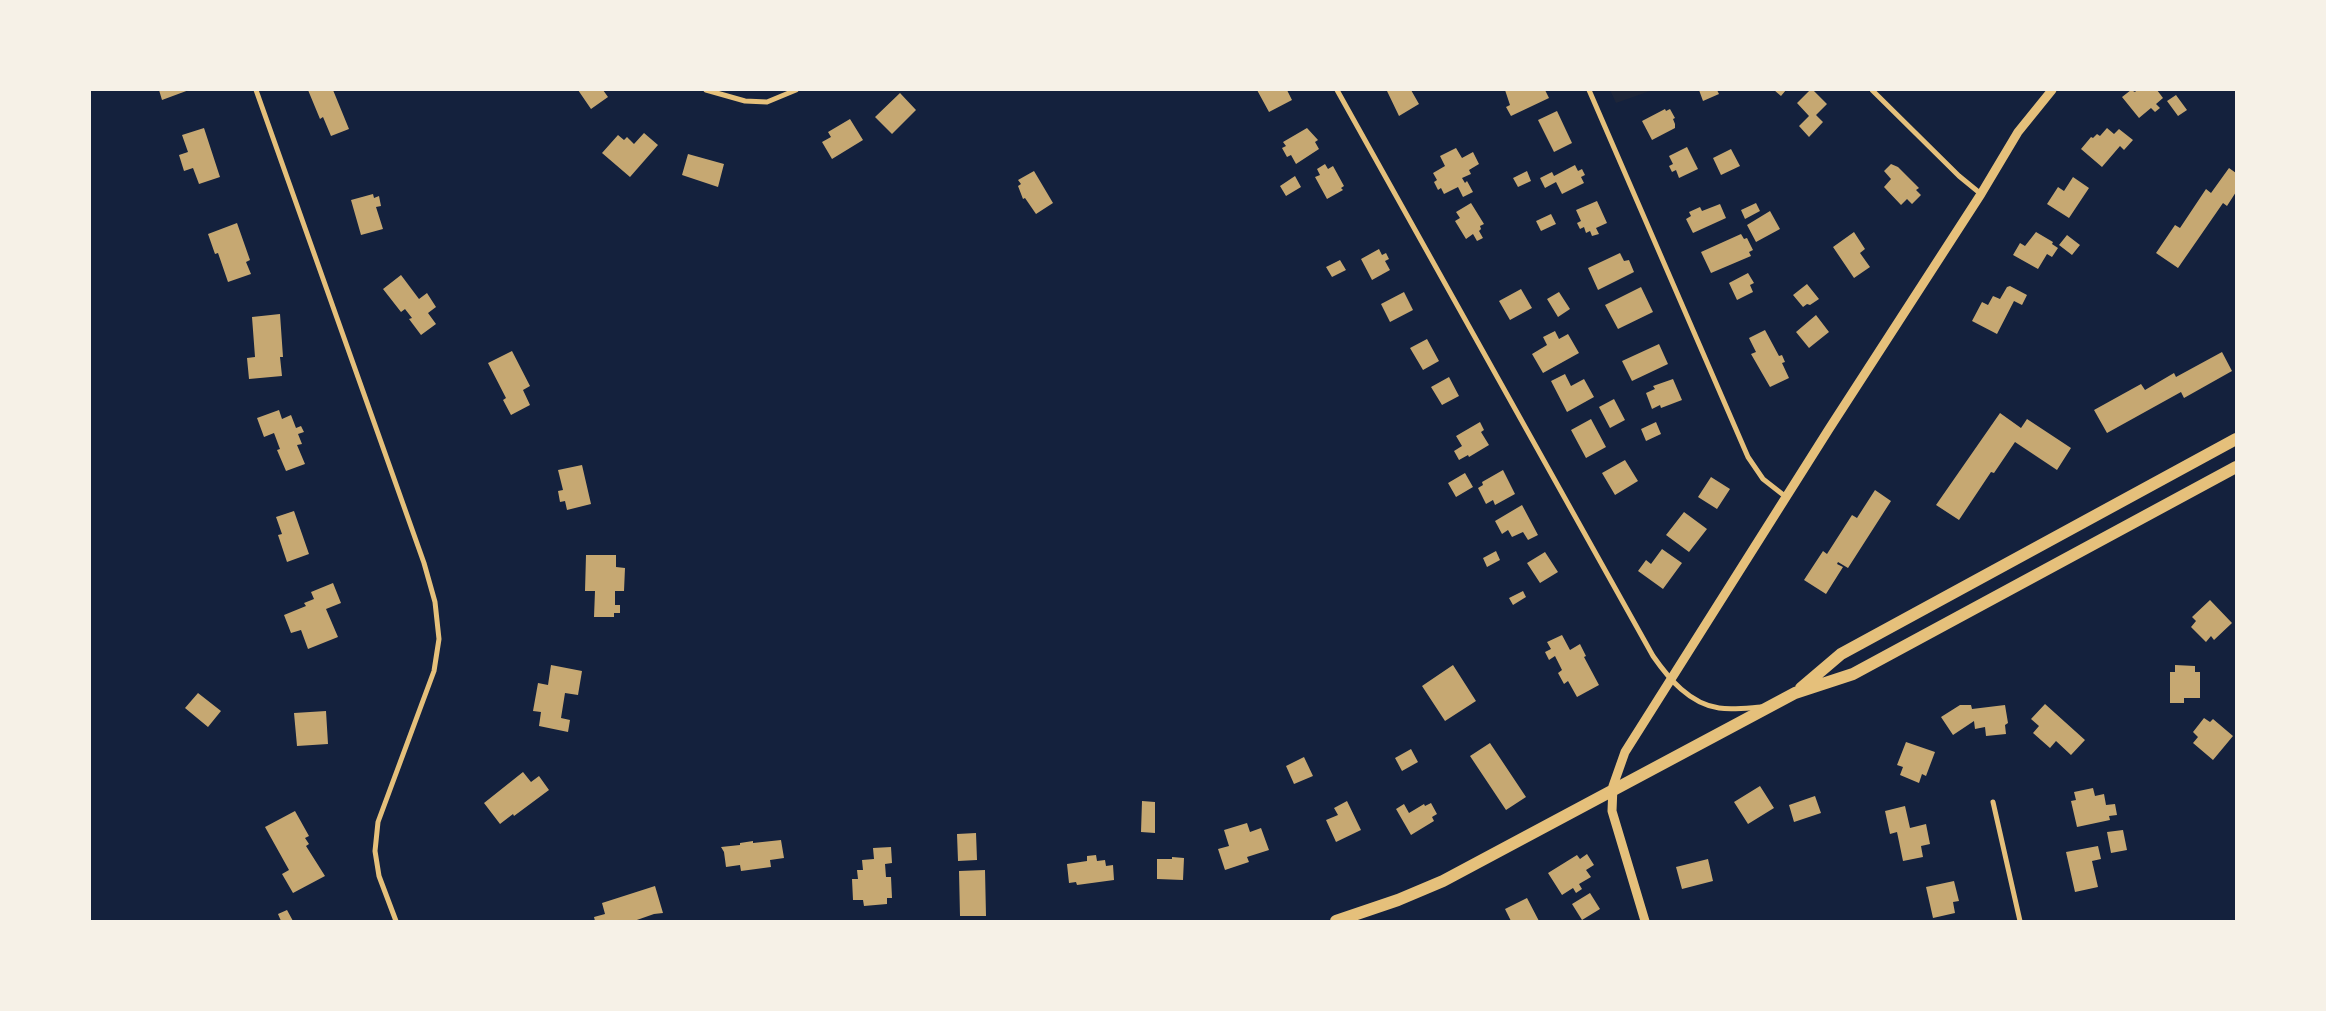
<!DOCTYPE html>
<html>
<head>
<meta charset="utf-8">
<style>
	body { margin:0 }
	#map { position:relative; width:2326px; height:1011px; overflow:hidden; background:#14213d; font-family:"Source Serif 4",serif }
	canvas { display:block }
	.frame { position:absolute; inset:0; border:91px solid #f6f1e7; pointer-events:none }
</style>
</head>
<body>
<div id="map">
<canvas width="2326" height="1011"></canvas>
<div class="frame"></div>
</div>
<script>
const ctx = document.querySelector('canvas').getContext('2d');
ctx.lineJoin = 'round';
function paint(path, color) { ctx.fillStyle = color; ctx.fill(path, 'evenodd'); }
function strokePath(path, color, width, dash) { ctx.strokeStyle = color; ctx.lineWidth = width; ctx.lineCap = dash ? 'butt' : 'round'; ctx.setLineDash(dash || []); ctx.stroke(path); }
paint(new Path2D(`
	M 1610,90 L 1653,90 L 1616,103 Z`), '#1d2539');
paint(new Path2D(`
	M 159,90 L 189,90 L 162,100 Z
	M 308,90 L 333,90 L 349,129 L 331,136 L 323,117 L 320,119 Z
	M 578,90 L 603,90 L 608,97 L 591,109 Z
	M 1257,90 L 1287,90 L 1292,100 L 1269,112 Z
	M 1389,90 L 1411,90 L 1419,104 L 1399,116 L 1387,91 Z
	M 1505,90 L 1545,90 L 1549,98 L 1511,116 L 1506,107 L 1510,105 Z
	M 1699,90 L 1717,90 L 1719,94 L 1703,101 Z
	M 1774,90 L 1786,90 L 1781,96 Z
	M 1810,90 L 1813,90 L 1827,104 L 1816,115 L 1823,122 L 1809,137 L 1799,126 L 1809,116 L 1797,103 Z
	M 2131,90 L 2135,92 L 2137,90 L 2157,90 L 2163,98 L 2156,104 L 2160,108 L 2155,112 L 2151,108 L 2139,118 L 2122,97 Z
	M 900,93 L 916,110 L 892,134 L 875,117 Z
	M 2176,95 L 2187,110 L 2178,116 L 2167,101 Z
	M 1665,109 L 1666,111 L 1670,109 L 1675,118 L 1673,119 L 1675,124 L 1675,128 L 1652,140 L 1642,121 Z
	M 1557,111 L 1572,143 L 1554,152 L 1538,120 Z
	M 850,119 L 863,140 L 832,159 L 822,142 L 831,137 L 828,132 Z
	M 204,128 L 220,177 L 199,184 L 193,168 L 184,171 L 179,155 L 188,152 L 182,135 Z
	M 1307,128 L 1318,140 L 1315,142 L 1319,149 L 1296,164 L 1291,155 L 1287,157 L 1282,148 L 1286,146 L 1283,142 Z
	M 2107,128 L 2114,134 L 2119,129 L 2133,140 L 2124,150 L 2120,146 L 2102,167 L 2081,149 L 2091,137 L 2093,138 L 2097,134 L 2100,136 Z
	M 644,133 L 658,145 L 630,177 L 602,153 L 618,135 L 624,140 L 627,137 L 634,144 Z
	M 1687,147 L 1698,169 L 1679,178 L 1676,170 L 1672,172 L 1669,166 L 1673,164 L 1669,156 Z
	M 1456,148 L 1462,158 L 1473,152 L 1479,164 L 1469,170 L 1471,174 L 1462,178 L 1465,183 L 1467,181 L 1473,192 L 1463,197 L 1458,187 L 1444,194 L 1441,188 L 1438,190 L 1434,182 L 1437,180 L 1433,173 L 1445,166 L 1440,156 Z
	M 1731,149 L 1740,166 L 1721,175 L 1713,158 Z
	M 688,154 L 724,164 L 718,187 L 682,175 Z
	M 1325,164 L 1328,169 L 1333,166 L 1344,186 L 1341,188 L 1343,190 L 1327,199 L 1315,177 L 1320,175 L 1317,169 Z
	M 1891,164 L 1898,167 L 1919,188 L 1916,190 L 1921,195 L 1912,204 L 1907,199 L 1901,205 L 1884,187 L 1891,179 L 1884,171 Z
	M 1575,165 L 1578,171 L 1582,169 L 1585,175 L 1581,177 L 1584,183 L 1562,194 L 1556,182 L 1545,188 L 1540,178 L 1552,172 L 1554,176 Z
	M 2229,168 L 2236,173 L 2236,192 L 2227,206 L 2223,203 L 2178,268 L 2156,253 L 2175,225 L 2180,228 L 2206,189 L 2211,193 Z
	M 1034,171 L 1053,203 L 1036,214 L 1025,198 L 1023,199 L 1018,186 L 1021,184 L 1018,180 Z
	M 1527,171 L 1531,181 L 1518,187 L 1513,178 Z
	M 1295,176 L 1301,187 L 1286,196 L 1280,186 Z
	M 2073,177 L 2089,188 L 2069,218 L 2047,204 L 2058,187 L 2064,191 Z
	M 373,194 L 374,198 L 379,196 L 381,206 L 376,207 L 383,229 L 361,235 L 351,200 Z
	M 1597,201 L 1607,223 L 1596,228 L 1599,234 L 1592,236 L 1590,231 L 1586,233 L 1584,227 L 1580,229 L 1577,223 L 1581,221 L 1576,210 Z
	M 1471,203 L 1484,224 L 1480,226 L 1481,229 L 1479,231 L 1483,238 L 1477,241 L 1473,234 L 1466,239 L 1455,221 L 1460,218 L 1456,212 Z
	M 1756,203 L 1760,211 L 1745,219 L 1741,210 Z
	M 1720,204 L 1726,218 L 1693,233 L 1686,219 L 1691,216 L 1689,212 L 1700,207 L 1702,211 Z
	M 1770,211 L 1780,229 L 1756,242 L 1747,225 Z
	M 1551,214 L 1556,224 L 1541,231 L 1536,221 Z
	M 237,223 L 250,260 L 246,262 L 251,274 L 228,282 L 218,253 L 215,254 L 208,234 Z
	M 1854,232 L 1865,249 L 1860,253 L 1870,267 L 1854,278 L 1833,247 Z
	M 2036,232 L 2053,242 L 2052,244 L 2058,248 L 2052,257 L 2047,254 L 2038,269 L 2013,255 L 2020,243 L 2025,246 Z
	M 1741,234 L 1744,239 L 1747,238 L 1753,250 L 1749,252 L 1751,256 L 1711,273 L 1701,252 Z
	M 2067,235 L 2080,245 L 2072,255 L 2059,245 Z
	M 1379,249 L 1382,255 L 1386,253 L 1389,259 L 1385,261 L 1390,270 L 1372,280 L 1361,259 Z
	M 1620,253 L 1624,261 L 1629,260 L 1634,272 L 1598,290 L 1588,268 Z
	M 1340,260 L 1346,270 L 1332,277 L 1326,267 Z
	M 1748,273 L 1754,283 L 1750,285 L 1753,292 L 1737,300 L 1729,283 Z
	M 401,275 L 419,299 L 427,293 L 436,307 L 428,313 L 436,324 L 421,335 L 409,319 L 412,318 L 405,309 L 401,312 L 383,289 Z
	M 1807,284 L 1819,299 L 1810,305 L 1807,304 L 1803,307 L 1793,295 Z
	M 2010,286 L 2027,295 L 2022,305 L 2014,301 L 1997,334 L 1972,321 L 1982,302 L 1988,305 L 1993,296 L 2000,299 L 2007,287 Z
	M 1641,287 L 1653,312 L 1618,329 L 1605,305 Z
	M 1521,289 L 1532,308 L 1510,320 L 1499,301 Z
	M 1404,292 L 1413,310 L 1390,322 L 1381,304 Z
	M 1559,292 L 1570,309 L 1558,317 L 1547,299 Z
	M 280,314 L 283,357 L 280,357 L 282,376 L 249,379 L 247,358 L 255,357 L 252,317 Z
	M 1816,315 L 1829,332 L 1809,348 L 1796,332 Z
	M 1765,330 L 1779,356 L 1782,355 L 1785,362 L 1782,363 L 1789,378 L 1770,387 L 1751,354 L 1756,352 L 1749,338 Z
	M 1555,331 L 1559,339 L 1568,334 L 1579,353 L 1543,373 L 1532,354 L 1547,345 L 1543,337 Z
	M 1427,339 L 1439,361 L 1423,370 L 1410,348 Z
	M 1659,344 L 1668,364 L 1632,381 L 1622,361 Z
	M 512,351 L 530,386 L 523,390 L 530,405 L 511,415 L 503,400 L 506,398 L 488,363 Z
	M 2222,352 L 2232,371 L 2184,398 L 2181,392 L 2107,433 L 2094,410 L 2141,384 L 2145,390 L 2174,373 L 2176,377 Z
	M 1565,374 L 1571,386 L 1584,379 L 1594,397 L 1567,412 L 1551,381 Z
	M 1449,377 L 1459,396 L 1442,405 L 1431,387 Z
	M 1673,379 L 1682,400 L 1661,408 L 1660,405 L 1652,409 L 1646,393 L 1655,389 L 1653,386 Z
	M 1614,399 L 1625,420 L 1610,428 L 1599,407 Z
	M 279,410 L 282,419 L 291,415 L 296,428 L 301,426 L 304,432 L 298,434 L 302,444 L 297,445 L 305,464 L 286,471 L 277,450 L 280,449 L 274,433 L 264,437 L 257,418 Z
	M 2000,413 L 2021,428 L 2027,419 L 2071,448 L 2057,470 L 2015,442 L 1994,473 L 1991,472 L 1959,520 L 1936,505 Z
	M 1591,419 L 1606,447 L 1586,458 L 1571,430 Z
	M 1480,422 L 1484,430 L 1481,432 L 1489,445 L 1469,457 L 1468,455 L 1459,460 L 1454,451 L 1462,446 L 1456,436 Z
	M 1656,422 L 1661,434 L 1646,441 L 1641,429 Z
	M 1625,460 L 1638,481 L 1615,495 L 1602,473 Z
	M 582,465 L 591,504 L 567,510 L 565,501 L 560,502 L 558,491 L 563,490 L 558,470 Z
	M 1503,470 L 1515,494 L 1495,505 L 1493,500 L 1486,504 L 1478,488 L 1483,485 L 1482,482 Z
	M 1465,473 L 1473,487 L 1456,497 L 1448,483 Z
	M 1711,477 L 1730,489 L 1717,509 L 1698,497 Z
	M 1875,490 L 1891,501 L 1848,568 L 1838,562 L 1837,564 L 1843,567 L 1826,594 L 1804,580 L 1823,551 L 1827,554 L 1852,515 L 1857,518 Z
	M 1522,505 L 1538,535 L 1528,540 L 1523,532 L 1512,537 L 1508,530 L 1502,534 L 1495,521 Z
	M 294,511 L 309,554 L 287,562 L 278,535 L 282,534 L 276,517 Z
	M 1684,512 L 1707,529 L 1689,552 L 1666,535 Z
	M 1662,549 L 1682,563 L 1663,589 L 1638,571 L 1646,560 L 1651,564 Z
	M 1496,551 L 1500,560 L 1487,567 L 1483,558 Z
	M 1545,552 L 1558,572 L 1540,583 L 1527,563 Z
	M 586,555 L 616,555 L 616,567 L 625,568 L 624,591 L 615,591 L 615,605 L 620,605 L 620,613 L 614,613 L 614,617 L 594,617 L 595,591 L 585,591 Z
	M 333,583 L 341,603 L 326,609 L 338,637 L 308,649 L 301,630 L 291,633 L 284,615 L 306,606 L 304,603 L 314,599 L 311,592 Z
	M 1523,591 L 1526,597 L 1513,605 L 1509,598 Z
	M 2210,600 L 2232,623 L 2214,640 L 2211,636 L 2206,642 L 2191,627 L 2196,621 L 2192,617 Z
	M 1562,635 L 1570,650 L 1580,644 L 1586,656 L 1584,657 L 1599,685 L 1577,697 L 1568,681 L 1564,684 L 1558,673 L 1562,670 L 1555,656 L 1549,660 L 1545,652 L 1551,649 L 1547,642 Z
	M 551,665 L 582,671 L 578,695 L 565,693 L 561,718 L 570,720 L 568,732 L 539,726 L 541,712 L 533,711 L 538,683 L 548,685 Z
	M 1453,665 L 1476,701 L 1445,721 L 1422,686 Z
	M 2175,665 L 2195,666 L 2195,672 L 2200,672 L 2200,698 L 2184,698 L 2184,703 L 2170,703 L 2170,672 L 2175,672 Z
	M 198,693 L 221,711 L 208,727 L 185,708 Z
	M 2045,704 L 2085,740 L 2071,755 L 2056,741 L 2050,748 L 2033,733 L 2039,726 L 2031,719 Z
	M 1960,705 L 1971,705 L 1972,709 L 2005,705 L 2008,723 L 2005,725 L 2006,734 L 1986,736 L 1985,727 L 1975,729 L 1974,721 L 1953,735 L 1941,717 Z
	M 326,711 L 328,744 L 297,746 L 294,713 Z
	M 2204,718 L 2210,722 L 2213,719 L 2233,736 L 2213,760 L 2193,743 L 2198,737 L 2193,732 Z
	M 1906,742 L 1935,752 L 1926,776 L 1922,774 L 1919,783 L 1900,775 L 1903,767 L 1897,765 Z
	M 1490,743 L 1526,797 L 1506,810 L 1470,756 Z
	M 1411,749 L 1418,762 L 1402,771 L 1395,758 Z
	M 1304,757 L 1313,776 L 1294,784 L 1286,766 Z
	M 523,772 L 531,782 L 539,776 L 549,790 L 514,816 L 513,814 L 500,824 L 484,803 Z
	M 1760,786 L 1774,808 L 1748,824 L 1734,802 Z
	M 2093,788 L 2095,796 L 2104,794 L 2106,805 L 2115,804 L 2117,815 L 2109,816 L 2110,820 L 2077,827 L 2071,801 L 2076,800 L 2074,792 Z
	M 1815,796 L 1821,813 L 1794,822 L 1789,805 Z
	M 1142,801 L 1155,802 L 1155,833 L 1141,832 Z
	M 1347,801 L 1361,830 L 1336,842 L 1326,820 L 1338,815 L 1334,808 Z
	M 1431,803 L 1437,814 L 1432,817 L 1434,821 L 1411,835 L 1396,809 L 1404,804 L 1409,813 L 1424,804 L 1425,806 Z
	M 1905,806 L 1910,828 L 1926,824 L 1930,844 L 1921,846 L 1923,857 L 1903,861 L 1897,832 L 1890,834 L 1885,811 Z
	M 295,811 L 309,836 L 305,838 L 309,844 L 306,846 L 325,876 L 293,893 L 282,874 L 289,870 L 265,827 Z
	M 1247,823 L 1250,832 L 1261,828 L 1269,850 L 1247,857 L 1249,862 L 1225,870 L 1218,849 L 1229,846 L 1224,830 Z
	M 2123,830 L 2127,850 L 2111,853 L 2107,832 Z
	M 976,833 L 977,860 L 958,861 L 957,834 Z
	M 781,840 L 784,858 L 770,860 L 771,867 L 741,871 L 740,865 L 726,867 L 724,852 L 721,847 L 740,845 L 740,843 L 753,841 L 753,843 Z
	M 2098,846 L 2101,859 L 2092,861 L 2098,887 L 2075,892 L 2066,852 Z
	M 891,847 L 892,863 L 885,864 L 886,877 L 891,877 L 892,898 L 887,898 L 887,904 L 864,906 L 863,900 L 853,900 L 852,879 L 858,879 L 857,870 L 863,870 L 862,860 L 874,859 L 873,848 Z
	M 1587,854 L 1594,865 L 1586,870 L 1591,877 L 1579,884 L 1582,889 L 1576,893 L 1573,888 L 1562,895 L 1548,873 L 1577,855 L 1580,859 Z
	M 1096,855 L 1097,861 L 1105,860 L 1106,866 L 1113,865 L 1114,880 L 1077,885 L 1076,882 L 1069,883 L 1067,864 L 1087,861 L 1087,856 Z
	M 1172,857 L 1184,858 L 1183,880 L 1157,879 L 1157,859 L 1172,859 Z
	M 1708,859 L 1713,881 L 1682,889 L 1676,867 Z
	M 985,870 L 986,916 L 960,916 L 959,871 Z
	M 1954,881 L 1959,901 L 1953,902 L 1955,913 L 1933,918 L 1926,887 Z
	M 655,886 L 663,913 L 654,914 L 634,921 L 595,921 L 594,917 L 605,914 L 602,903 Z
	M 1590,893 L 1600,909 L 1582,920 L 1572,904 Z
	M 1527,898 L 1539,921 L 1511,921 L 1505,909 Z
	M 287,910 L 293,921 L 281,921 L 278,914 Z`), '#c6a872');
strokePath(new Path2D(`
	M 256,90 L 424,563 L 435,602 L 439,639 L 434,671 L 378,822 L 375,851 L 379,876 L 396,921
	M 706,90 L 745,101 L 767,102 L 796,90
	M 1337,90 L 1653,656 C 1669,679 1690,704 1719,708 C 1732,710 1747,708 1761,707
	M 1589,90 L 1748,457 L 1763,479 L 1786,497
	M 1872,90 L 1959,176 L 1981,194
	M 1993,802 L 2020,921`), '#e5c07b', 5);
strokePath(new Path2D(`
	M 1645,921 L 1612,811 L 1613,786 L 1625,752 L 1829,429 L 1981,194 L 2018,132 L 2052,90`), '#e5c07b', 9);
strokePath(new Path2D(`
	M 1801,688 L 1841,654 L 2236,439
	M 1336,921 L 1398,900 L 1443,881 L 1795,693 L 1853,674 L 2236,467`), '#e5c07b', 12);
</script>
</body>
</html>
